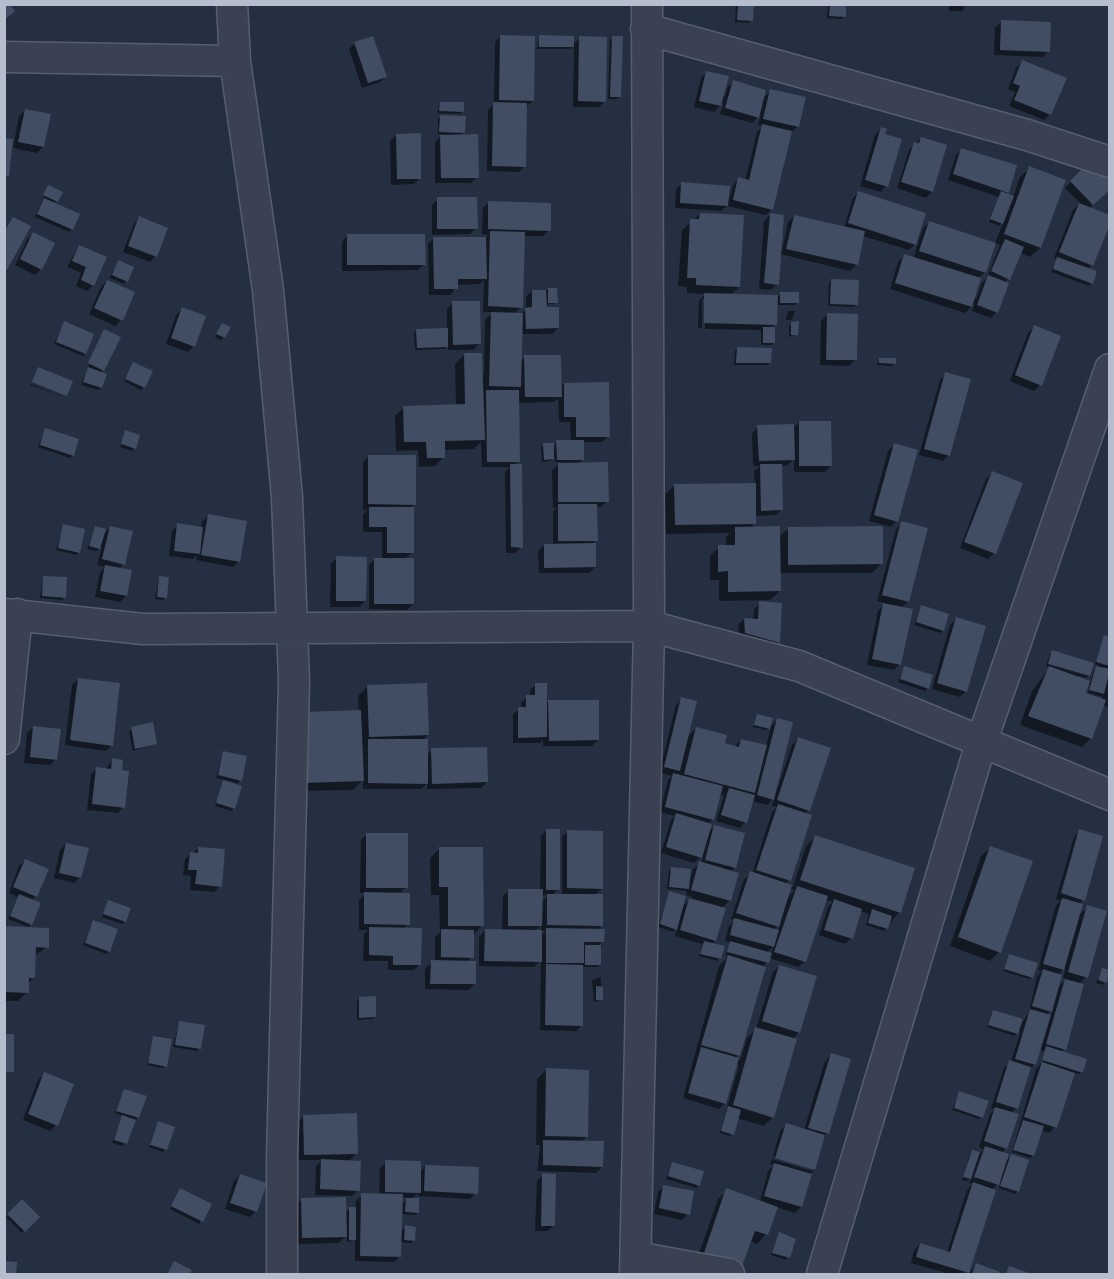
<!DOCTYPE html>
<html>
<head>
<meta charset="utf-8">
<style>
	body { margin:0 }
	#map { position:relative; width:1114px; height:1279px; overflow:hidden; background:#242f42; font-family:"Space Grotesk",sans-serif }
	canvas { display:block }
	.frame { position:absolute; inset:0; border:6px solid #b6bdcc; pointer-events:none }
</style>
</head>
<body>
<div id="map">
<canvas width="1114" height="1279"></canvas>
<div class="frame"></div>
</div>
<script>
const ctx = document.querySelector('canvas').getContext('2d');
ctx.lineJoin = 'round';
function paint(path, color) { ctx.fillStyle = color; ctx.fill(path, 'evenodd'); }
function strokePath(path, color, width, dash) { ctx.strokeStyle = color; ctx.lineWidth = width; ctx.lineCap = dash ? 'butt' : 'round'; ctx.setLineDash(dash || []); ctx.stroke(path); }
paint(new Path2D(`
	M 736,4 L 753,4 L 749,23 L 735,22 Z
	M 828,4 L 845,4 L 844,16 L 842,19 L 827,18 Z
	M 949,4 L 964,4 L 964,9 L 962,11 L 949,11 Z
	M 1001,22 L 1049,51 L 1043,57 L 994,55 L 995,28 Z
	M 501,36 L 533,101 L 526,107 L 525,166 L 519,172 L 487,171 L 488,110 L 494,104 L 495,42 Z
	M 540,37 L 573,45 L 580,38 L 605,101 L 599,107 L 573,107 L 574,46 L 570,49 L 537,49 Z
	M 613,37 L 619,97 L 617,99 L 608,99 L 610,40 Z
	M 355,43 L 386,76 L 380,82 L 362,88 L 349,49 Z
	M 1022,62 L 1050,114 L 1044,120 L 1009,106 L 1015,92 L 1008,89 L 1016,68 Z
	M 707,72 L 722,95 L 725,96 L 727,88 L 733,82 L 762,99 L 771,91 L 804,99 L 797,127 L 791,133 L 772,209 L 766,215 L 727,206 L 721,211 L 675,208 L 676,189 L 682,183 L 729,200 L 733,185 L 739,179 L 745,181 L 757,132 L 763,126 L 758,125 L 761,114 L 752,123 L 720,114 L 724,102 L 714,112 L 694,107 L 701,78 Z
	M 440,103 L 463,111 L 460,114 L 437,113 Z
	M 25,110 L 43,147 L 37,153 L 13,148 L 19,116 Z
	M 440,117 L 464,132 L 460,136 L 477,177 L 471,183 L 435,183 L 435,142 L 443,134 L 438,134 L 438,119 Z
	M 881,129 L 886,186 L 881,192 L 860,186 L 875,135 Z
	M 396,135 L 420,178 L 414,184 L 391,185 L 390,141 Z
	M 921,138 L 945,146 L 931,192 L 926,198 L 897,188 L 909,150 Z
	M 962,149 L 1008,192 L 1005,194 L 1013,197 L 1020,177 L 1030,168 L 1064,181 L 1040,248 L 1030,257 L 1020,253 L 1005,283 L 997,312 L 991,318 L 972,311 L 975,303 L 965,313 L 890,289 L 898,262 L 904,256 L 913,259 L 923,228 L 929,222 L 985,272 L 978,279 L 974,298 L 976,299 L 982,283 L 987,278 L 1000,245 L 995,243 L 1004,221 L 999,226 L 989,222 L 999,197 L 948,180 L 956,155 Z
	M 1090,163 L 1110,188 L 1089,208 L 1092,265 L 1087,269 L 1091,283 L 1089,286 L 1051,272 L 1057,259 L 1054,258 L 1073,210 L 1080,203 L 1065,188 Z
	M 48,187 L 61,192 L 54,204 L 72,229 L 69,232 L 35,217 Z
	M 859,192 L 915,244 L 909,250 L 863,236 L 856,265 L 850,271 L 780,254 L 777,284 L 771,290 L 759,289 L 764,221 L 770,215 L 782,251 L 788,222 L 794,216 L 844,228 L 853,198 Z
	M 438,199 L 476,228 L 470,234 L 432,235 L 432,205 Z
	M 489,202 L 549,230 L 543,236 L 523,236 L 521,307 L 514,314 L 520,315 L 526,309 L 526,297 L 532,291 L 548,290 L 556,303 L 545,305 L 558,328 L 552,334 L 521,334 L 520,362 L 525,357 L 560,388 L 564,384 L 608,436 L 602,442 L 583,442 L 583,459 L 578,464 L 607,501 L 601,507 L 596,507 L 596,540 L 592,544 L 595,567 L 589,573 L 539,573 L 538,551 L 544,545 L 553,545 L 553,512 L 557,508 L 553,508 L 552,470 L 561,462 L 555,462 L 555,457 L 550,461 L 542,462 L 541,447 L 544,445 L 552,447 L 557,442 L 571,442 L 570,422 L 559,422 L 558,398 L 554,402 L 517,403 L 518,461 L 513,466 L 521,547 L 515,553 L 506,553 L 505,472 L 510,467 L 482,467 L 481,442 L 474,449 L 444,450 L 444,457 L 435,466 L 419,467 L 418,450 L 396,451 L 395,416 L 404,407 L 456,406 L 455,364 L 464,355 L 484,375 L 485,320 L 493,312 L 483,312 L 484,280 L 479,284 L 457,285 L 451,295 L 429,295 L 428,244 L 434,238 L 485,238 L 488,235 L 482,234 L 483,208 Z
	M 700,214 L 739,287 L 730,296 L 777,297 L 781,293 L 797,303 L 795,305 L 776,305 L 775,324 L 771,328 L 774,343 L 771,345 L 761,345 L 761,330 L 705,329 L 705,299 L 702,299 L 702,328 L 698,328 L 699,301 L 705,294 L 687,293 L 687,287 L 678,286 L 682,230 Z
	M 140,218 L 155,256 L 150,262 L 123,252 L 134,224 Z
	M 33,234 L 41,269 L 35,275 L 15,265 L 27,240 Z
	M 347,236 L 424,264 L 418,270 L 342,271 L 342,242 Z
	M 79,246 L 93,285 L 87,291 L 76,286 L 81,273 L 67,267 Z
	M 118,262 L 132,268 L 124,284 L 110,278 Z
	M 831,280 L 856,305 L 854,307 L 828,306 L 829,283 Z
	M 107,281 L 121,320 L 115,326 L 89,314 L 101,287 Z
	M 453,303 L 479,344 L 473,350 L 448,350 L 448,346 L 444,349 L 415,350 L 414,333 L 417,330 L 447,329 L 447,309 Z
	M 182,309 L 194,346 L 188,352 L 166,344 L 176,315 Z
	M 788,311 L 795,311 L 792,320 L 786,320 Z
	M 827,315 L 855,360 L 849,366 L 820,365 L 821,321 Z
	M 64,323 L 85,353 L 83,356 L 54,344 Z
	M 792,323 L 797,334 L 789,337 L 789,326 Z
	M 222,325 L 224,337 L 221,340 L 215,337 Z
	M 1034,327 L 1040,385 L 1034,391 L 1010,381 L 1028,333 Z
	M 102,333 L 103,370 L 100,373 L 101,388 L 98,390 L 81,385 Z
	M 737,348 L 770,363 L 767,365 L 734,365 L 735,351 Z
	M 879,359 L 894,363 L 892,366 L 877,365 Z
	M 133,364 L 144,387 L 141,390 L 124,381 Z
	M 946,374 L 949,455 L 943,461 L 919,455 L 940,380 Z
	M 31,384 L 65,397 L 30,385 Z
	M 799,422 L 831,466 L 825,472 L 794,472 L 794,459 L 788,465 L 780,466 L 781,510 L 776,515 L 754,516 L 754,524 L 750,528 L 778,538 L 789,528 L 881,564 L 872,573 L 779,573 L 780,591 L 770,600 L 719,601 L 719,580 L 710,580 L 710,556 L 719,547 L 726,547 L 726,537 L 730,533 L 666,534 L 665,494 L 675,485 L 755,485 L 754,471 L 760,466 L 753,466 L 752,433 L 758,427 L 793,428 Z
	M 46,429 L 73,455 L 70,458 L 38,447 Z
	M 126,432 L 134,448 L 132,451 L 120,447 Z
	M 894,445 L 897,521 L 891,527 L 869,521 L 888,451 Z
	M 369,456 L 414,504 L 412,507 L 412,552 L 405,559 L 413,604 L 407,610 L 369,609 L 369,565 L 375,559 L 382,559 L 382,532 L 363,532 L 363,514 L 368,510 L 363,510 L 363,462 Z
	M 992,473 L 1021,484 L 994,553 L 988,559 L 960,548 L 986,479 Z
	M 208,516 L 239,561 L 233,567 L 196,560 L 197,555 L 193,559 L 169,556 L 172,531 L 178,525 L 201,528 L 202,522 Z
	M 902,523 L 908,602 L 901,608 L 900,664 L 894,670 L 867,665 L 878,611 L 885,603 L 877,601 L 896,529 Z
	M 64,526 L 79,552 L 76,555 L 56,550 Z
	M 95,527 L 102,535 L 111,527 L 123,564 L 119,569 L 126,596 L 120,602 L 95,597 L 100,572 L 105,567 L 97,565 L 102,546 L 96,551 L 87,549 Z
	M 337,558 L 365,601 L 359,607 L 330,607 L 331,564 Z
	M 43,578 L 65,597 L 62,600 L 40,598 Z
	M 159,578 L 165,597 L 163,600 L 155,599 Z
	M 760,603 L 779,642 L 773,648 L 740,639 L 738,625 L 744,619 L 753,620 L 754,609 Z
	M 921,607 L 943,630 L 940,633 L 914,625 Z
	M 956,619 L 966,691 L 960,697 L 932,689 L 950,625 Z
	M 1105,637 L 1110,638 L 1110,670 L 1107,679 L 1110,676 L 1110,707 L 1102,705 L 1091,738 L 1082,747 L 1020,725 L 1032,691 L 1050,667 L 1046,666 L 1050,654 L 1053,652 L 1089,675 L 1086,678 L 1079,676 L 1078,678 L 1090,683 L 1094,670 L 1098,666 L 1095,664 ZM 1087,684 L 1090,685 L 1088,693 L 1103,697 L 1102,700 L 1083,694 Z
	M 904,667 L 928,688 L 925,691 L 898,682 Z
	M 78,679 L 112,745 L 106,751 L 65,745 L 72,685 Z
	M 536,685 L 546,702 L 597,702 L 598,740 L 592,746 L 543,746 L 543,740 L 540,743 L 513,743 L 513,714 L 521,708 L 521,702 L 530,696 L 530,690 Z
	M 367,687 L 428,735 L 422,741 L 427,755 L 432,750 L 487,782 L 481,788 L 427,789 L 427,783 L 421,789 L 363,789 L 363,780 L 353,790 L 295,791 L 359,712 L 358,696 Z
	M 682,699 L 686,738 L 696,729 L 723,745 L 734,747 L 741,740 L 766,747 L 771,726 L 777,720 L 776,787 L 778,787 L 792,745 L 798,739 L 809,810 L 804,814 L 810,816 L 789,880 L 785,884 L 793,887 L 806,846 L 815,837 L 899,912 L 884,931 L 866,925 L 869,914 L 860,911 L 851,938 L 845,944 L 819,935 L 828,907 L 833,902 L 825,900 L 804,962 L 798,967 L 769,958 L 763,967 L 738,1055 L 735,1059 L 740,1060 L 747,1038 L 756,1029 L 773,972 L 779,966 L 799,1032 L 792,1039 L 773,1117 L 764,1126 L 737,1118 L 730,1136 L 720,1133 L 739,1065 L 736,1064 L 725,1103 L 719,1109 L 683,1098 L 719,966 L 729,956 L 725,955 L 731,943 L 725,941 L 729,926 L 735,920 L 731,919 L 744,879 L 752,874 L 772,812 L 777,807 L 772,806 L 775,796 L 767,805 L 752,801 L 745,822 L 740,828 L 716,821 L 724,796 L 720,795 L 713,819 L 708,824 L 707,834 L 714,827 L 735,867 L 730,872 L 737,874 L 729,901 L 721,909 L 715,941 L 711,944 L 720,958 L 717,961 L 699,956 L 702,944 L 675,936 L 677,928 L 673,932 L 658,927 L 670,893 L 682,907 L 692,897 L 686,895 L 687,891 L 667,889 L 669,871 L 672,868 L 690,881 L 693,869 L 701,864 L 703,854 L 694,863 L 661,853 L 671,820 L 675,816 L 660,812 L 668,780 L 672,776 L 659,773 L 676,705 ZM 790,888 L 795,890 L 787,898 ZM 781,922 L 778,931 L 774,930 ZM 774,946 L 771,954 L 766,953 Z
	M 758,716 L 769,728 L 766,730 L 753,727 Z
	M 33,727 L 56,759 L 50,765 L 24,763 L 27,733 Z
	M 132,728 L 155,744 L 133,751 L 129,731 Z
	M 223,752 L 240,780 L 238,783 L 216,778 Z
	M 112,760 L 123,807 L 118,813 L 87,810 L 91,774 L 97,769 L 106,770 Z
	M 223,782 L 234,808 L 231,811 L 215,806 Z
	M 547,830 L 558,889 L 552,895 L 562,896 L 562,837 L 568,831 L 602,888 L 594,896 L 601,926 L 597,930 L 603,941 L 597,947 L 600,965 L 597,967 L 582,967 L 582,1025 L 576,1031 L 540,1030 L 541,960 L 534,967 L 479,966 L 479,937 L 485,931 L 502,931 L 503,896 L 509,890 L 540,890 L 541,836 ZM 541,895 L 548,895 L 541,902 ZM 541,925 L 541,931 L 546,931 L 540,936 L 535,931 Z
	M 1080,831 L 1083,900 L 1079,904 L 1078,916 L 1088,907 L 1086,977 L 1079,984 L 1064,1049 L 1061,1052 L 1082,1072 L 1079,1074 L 1073,1073 L 1055,1127 L 1049,1133 L 1041,1130 L 1033,1156 L 1030,1158 L 1012,1152 L 1036,1069 L 1042,1063 L 1044,1051 L 1039,1049 L 1035,1064 L 1028,1071 L 1016,1108 L 1011,1113 L 1006,1148 L 1002,1153 L 1005,1162 L 1011,1156 L 1018,1191 L 1015,1194 L 999,1188 L 1001,1180 L 992,1190 L 968,1272 L 950,1274 L 911,1263 L 914,1250 L 920,1244 L 947,1253 L 967,1190 L 973,1184 L 969,1183 L 972,1177 L 967,1181 L 962,1180 L 970,1154 L 973,1152 L 979,1154 L 984,1149 L 979,1147 L 990,1114 L 995,1109 L 991,1108 L 1004,1068 L 1011,1062 L 1021,1030 L 1014,1036 L 987,1027 L 991,1014 L 993,1012 L 1023,1021 L 1029,1012 L 1037,976 L 1042,971 L 1038,970 L 1056,905 L 1061,901 L 1056,899 L 1074,837 ZM 1066,966 L 1063,978 L 1067,979 L 1056,989 L 1058,975 ZM 1053,1008 L 1051,1016 L 1046,1015 Z
	M 367,834 L 406,887 L 399,894 L 408,924 L 403,929 L 420,964 L 414,970 L 388,970 L 388,961 L 363,961 L 364,934 L 368,930 L 359,930 L 359,900 L 366,893 L 360,893 L 361,840 Z
	M 66,844 L 80,877 L 74,883 L 54,878 L 60,850 Z
	M 991,847 L 999,952 L 990,961 L 950,946 L 981,856 Z
	M 199,848 L 220,886 L 214,892 L 190,890 L 191,876 L 183,875 L 185,859 Z
	M 439,849 L 482,925 L 473,935 L 472,957 L 467,962 L 474,984 L 469,990 L 425,989 L 425,968 L 435,962 L 435,937 L 440,933 L 439,895 L 431,895 L 430,858 Z
	M 25,860 L 36,896 L 31,901 L 31,924 L 29,927 L 8,919 L 18,897 L 9,893 L 19,866 Z
	M 108,902 L 125,921 L 122,924 L 102,917 Z
	M 93,921 L 109,951 L 106,954 L 83,945 Z
	M 4,928 L 47,947 L 34,956 L 34,977 L 28,984 L 27,992 L 18,1001 L 4,1001 Z
	M 1009,956 L 1032,977 L 1029,979 L 1003,971 Z
	M 1102,969 L 1109,972 L 1103,985 L 1096,983 Z
	M 601,977 L 601,985 L 598,988 L 602,1000 L 594,1002 L 592,980 Z
	M 360,998 L 375,1017 L 372,1019 L 357,1020 L 357,1001 Z
	M 179,1023 L 199,1048 L 197,1051 L 173,1047 Z
	M 153,1037 L 166,1066 L 163,1068 L 147,1065 Z
	M 831,1055 L 827,1133 L 823,1137 L 814,1170 L 809,1175 L 801,1207 L 795,1213 L 776,1207 L 766,1234 L 757,1244 L 750,1241 L 741,1265 L 732,1274 L 696,1262 L 718,1199 L 727,1190 L 760,1202 L 768,1171 L 774,1165 L 770,1164 L 772,1159 L 812,1171 L 812,1168 L 773,1156 L 780,1131 L 786,1125 L 804,1130 L 825,1061 Z
	M 546,1070 L 586,1137 L 581,1142 L 602,1167 L 596,1173 L 537,1171 L 540,1145 L 536,1145 L 537,1079 Z
	M 44,1074 L 56,1125 L 50,1131 L 23,1120 L 38,1080 Z
	M 124,1090 L 138,1118 L 134,1120 L 123,1146 L 112,1143 L 123,1116 L 115,1113 Z
	M 960,1092 L 982,1117 L 979,1119 L 952,1110 Z
	M 304,1116 L 357,1153 L 348,1162 L 358,1190 L 352,1196 L 315,1195 L 316,1166 L 322,1160 L 299,1160 L 298,1122 Z
	M 158,1123 L 166,1149 L 163,1152 L 149,1147 Z
	M 386,1162 L 420,1172 L 425,1166 L 476,1193 L 470,1199 L 418,1196 L 419,1192 L 412,1199 L 418,1213 L 415,1215 L 401,1214 L 400,1232 L 406,1227 L 414,1240 L 411,1243 L 400,1242 L 400,1256 L 394,1262 L 355,1261 L 355,1239 L 347,1242 L 347,1235 L 339,1243 L 297,1244 L 296,1205 L 302,1199 L 344,1214 L 350,1208 L 355,1209 L 356,1201 L 362,1195 L 379,1195 L 380,1168 ZM 401,1197 L 408,1198 L 401,1205 Z
	M 672,1164 L 699,1185 L 696,1188 L 666,1179 Z
	M 240,1175 L 256,1211 L 250,1217 L 225,1209 L 234,1181 Z
	M 543,1175 L 554,1225 L 548,1231 L 535,1231 L 537,1181 Z
	M 664,1186 L 688,1214 L 682,1220 L 654,1214 L 658,1192 Z
	M 178,1193 L 210,1205 L 199,1224 L 170,1209 Z
	M 22,1201 L 38,1217 L 22,1233 L 6,1217 Z
	M 779,1234 L 794,1240 L 786,1260 L 771,1255 Z
	M 174,1263 L 190,1271 L 188,1274 L 166,1274 Z
	M 976,1265 L 998,1273 L 998,1274 L 969,1274 Z`), '#0007');
paint(new Path2D(`
	M 4,4 L 9,4 L 15,11 L 4,20 Z
	M 738,4 L 754,4 L 753,21 L 737,20 Z
	M 830,4 L 846,4 L 846,17 L 829,16 Z
	M 1001,20 L 1051,22 L 1050,52 L 1000,50 Z
	M 500,35 L 535,36 L 534,101 L 499,100 Z
	M 539,35 L 574,36 L 574,47 L 539,47 Z
	M 373,36 L 387,77 L 368,83 L 354,42 Z
	M 579,36 L 607,37 L 606,102 L 578,101 Z
	M 612,36 L 623,36 L 621,97 L 610,97 Z
	M 1022,60 L 1067,78 L 1051,115 L 1014,100 L 1020,86 L 1013,83 Z
	M 706,71 L 729,76 L 721,106 L 699,101 Z
	M 733,80 L 766,90 L 759,118 L 725,108 Z
	M 770,89 L 806,97 L 799,127 L 763,119 Z
	M 440,102 L 464,102 L 464,112 L 439,111 Z
	M 493,102 L 527,103 L 526,167 L 492,166 Z
	M 25,109 L 51,114 L 44,147 L 18,142 Z
	M 440,115 L 466,116 L 465,133 L 439,132 Z
	M 762,124 L 792,131 L 773,210 L 733,200 L 738,177 L 749,180 Z
	M 881,127 L 887,129 L 885,134 L 902,139 L 888,187 L 865,180 Z
	M 421,133 L 421,179 L 397,179 L 396,134 Z
	M 478,134 L 479,178 L 441,178 L 440,135 Z
	M 921,137 L 947,145 L 933,192 L 901,182 L 914,142 L 919,143 Z
	M 4,138 L 13,139 L 9,176 L 4,176 Z
	M 961,148 L 1017,165 L 1009,193 L 953,174 Z
	M 1090,161 L 1110,181 L 1110,190 L 1093,205 L 1070,181 Z
	M 1029,166 L 1066,180 L 1041,248 L 1004,234 Z
	M 681,182 L 730,186 L 728,206 L 680,203 Z
	M 48,185 L 63,192 L 58,202 L 43,195 Z
	M 858,191 L 926,213 L 916,245 L 848,223 Z
	M 1001,191 L 1014,196 L 1003,224 L 990,219 Z
	M 437,197 L 477,197 L 478,229 L 437,229 Z
	M 44,198 L 80,214 L 73,230 L 37,214 Z
	M 488,201 L 551,203 L 551,231 L 488,229 Z
	M 1079,203 L 1110,215 L 1110,224 L 1093,266 L 1059,252 Z
	M 700,213 L 744,215 L 740,287 L 696,285 L 696,278 L 687,278 L 690,219 L 699,219 Z
	M 770,213 L 784,215 L 779,285 L 764,283 Z
	M 794,215 L 865,231 L 858,265 L 786,249 Z
	M 139,216 L 168,228 L 157,257 L 128,246 Z
	M 13,217 L 31,226 L 7,270 L 4,269 L 4,232 Z
	M 929,221 L 996,243 L 986,273 L 919,251 Z
	M 490,231 L 525,232 L 523,308 L 488,306 Z
	M 33,232 L 55,243 L 42,270 L 20,259 Z
	M 347,234 L 425,234 L 426,265 L 347,265 Z
	M 433,237 L 486,237 L 487,279 L 458,279 L 458,289 L 434,289 Z
	M 1005,239 L 1024,247 L 1010,280 L 991,271 Z
	M 79,245 L 107,257 L 94,286 L 81,280 L 86,267 L 72,261 Z
	M 904,254 L 981,278 L 972,307 L 895,283 Z
	M 1057,257 L 1097,271 L 1093,284 L 1053,269 Z
	M 118,260 L 134,267 L 128,282 L 112,275 Z
	M 988,275 L 1009,283 L 998,313 L 977,305 Z
	M 831,279 L 859,280 L 858,305 L 830,304 Z
	M 107,280 L 135,292 L 123,321 L 94,308 Z
	M 548,288 L 557,288 L 558,303 L 548,303 Z
	M 532,290 L 546,290 L 547,307 L 559,307 L 559,328 L 526,329 L 525,308 L 532,307 Z
	M 780,292 L 799,292 L 799,303 L 780,303 Z
	M 704,293 L 778,295 L 777,325 L 704,323 Z
	M 452,301 L 480,301 L 481,344 L 453,345 Z
	M 182,307 L 206,316 L 195,347 L 171,338 Z
	M 491,312 L 523,313 L 521,387 L 489,386 Z
	M 827,313 L 858,314 L 857,360 L 826,360 Z
	M 64,321 L 94,334 L 86,354 L 56,342 Z
	M 799,321 L 798,335 L 791,335 L 791,322 Z
	M 222,323 L 231,327 L 225,338 L 216,334 Z
	M 1034,325 L 1061,336 L 1042,386 L 1015,375 Z
	M 763,327 L 775,327 L 775,343 L 763,343 Z
	M 448,328 L 448,347 L 417,348 L 416,329 Z
	M 104,329 L 121,337 L 104,371 L 88,363 Z
	M 737,347 L 772,348 L 771,363 L 736,363 Z
	M 464,353 L 482,353 L 485,440 L 445,441 L 445,458 L 427,458 L 426,442 L 404,442 L 403,406 L 465,404 Z
	M 524,355 L 561,355 L 562,397 L 525,397 Z
	M 879,358 L 896,358 L 896,364 L 879,363 Z
	M 133,362 L 153,371 L 145,388 L 125,379 Z
	M 38,367 L 73,381 L 67,396 L 32,382 Z
	M 88,367 L 107,374 L 102,388 L 83,382 Z
	M 945,372 L 971,379 L 950,456 L 924,449 Z
	M 609,382 L 610,437 L 576,437 L 576,417 L 564,417 L 564,383 Z
	M 486,390 L 519,390 L 520,462 L 487,462 Z
	M 799,421 L 831,421 L 832,466 L 799,466 Z
	M 794,424 L 795,460 L 759,461 L 757,425 Z
	M 45,428 L 79,439 L 74,456 L 40,445 Z
	M 125,430 L 140,435 L 136,449 L 121,444 Z
	M 556,440 L 584,440 L 584,460 L 557,460 Z
	M 543,443 L 554,443 L 554,459 L 544,460 Z
	M 894,443 L 918,450 L 898,522 L 874,515 Z
	M 368,455 L 416,455 L 416,505 L 368,504 Z
	M 608,462 L 609,502 L 558,502 L 558,463 Z
	M 510,464 L 522,464 L 523,548 L 511,547 Z
	M 760,464 L 782,464 L 783,510 L 761,511 Z
	M 992,471 L 1023,483 L 996,554 L 964,542 Z
	M 756,483 L 756,524 L 675,525 L 674,484 Z
	M 558,504 L 597,504 L 598,541 L 558,541 Z
	M 369,507 L 414,507 L 414,553 L 387,553 L 387,527 L 369,527 Z
	M 208,514 L 247,521 L 240,562 L 201,555 Z
	M 901,521 L 928,528 L 909,602 L 882,595 Z
	M 177,523 L 203,527 L 200,554 L 174,551 Z
	M 63,524 L 85,529 L 80,553 L 58,548 Z
	M 95,526 L 106,529 L 100,549 L 89,546 Z
	M 110,526 L 133,531 L 125,565 L 102,559 Z
	M 780,526 L 781,591 L 728,592 L 728,571 L 718,572 L 718,545 L 735,545 L 735,527 Z
	M 883,526 L 883,564 L 788,565 L 788,527 Z
	M 596,543 L 596,567 L 544,568 L 544,544 Z
	M 336,556 L 367,557 L 366,601 L 336,601 Z
	M 374,558 L 414,558 L 414,604 L 374,604 Z
	M 105,565 L 132,570 L 127,596 L 100,591 Z
	M 43,576 L 67,577 L 66,598 L 42,596 Z
	M 159,576 L 169,577 L 167,598 L 157,597 Z
	M 759,601 L 782,603 L 780,643 L 745,633 L 744,618 L 758,619 Z
	M 883,603 L 913,609 L 901,665 L 872,659 Z
	M 921,605 L 949,614 L 944,631 L 916,622 Z
	M 956,617 L 986,626 L 967,692 L 937,683 Z
	M 1104,635 L 1110,637 L 1110,666 L 1096,662 Z
	M 1052,650 L 1094,663 L 1090,676 L 1048,664 Z
	M 904,666 L 933,675 L 929,689 L 900,679 Z
	M 1049,666 L 1090,681 L 1086,693 L 1106,700 L 1092,739 L 1028,716 Z
	M 1096,666 L 1110,669 L 1104,694 L 1089,690 Z
	M 78,678 L 120,683 L 113,746 L 70,740 Z
	M 427,683 L 429,735 L 369,737 L 367,685 Z
	M 535,683 L 547,683 L 547,737 L 518,738 L 518,707 L 526,707 L 526,695 L 535,695 Z
	M 681,697 L 697,701 L 680,771 L 664,767 Z
	M 548,700 L 599,700 L 599,740 L 549,741 Z
	M 361,710 L 364,781 L 304,783 L 302,712 Z
	M 757,714 L 773,718 L 770,729 L 754,725 Z
	M 777,718 L 793,722 L 774,800 L 757,795 Z
	M 153,722 L 157,744 L 135,749 L 131,727 Z
	M 33,726 L 61,729 L 57,760 L 30,757 Z
	M 696,727 L 727,735 L 725,743 L 739,747 L 741,739 L 767,745 L 755,793 L 684,774 Z
	M 798,737 L 831,748 L 810,811 L 777,800 Z
	M 368,739 L 428,739 L 428,784 L 368,783 Z
	M 487,747 L 488,782 L 432,784 L 431,748 Z
	M 223,751 L 247,756 L 242,781 L 218,775 Z
	M 112,758 L 123,760 L 122,770 L 129,771 L 125,808 L 92,804 L 96,767 L 111,769 Z
	M 673,773 L 723,786 L 714,820 L 665,807 Z
	M 223,780 L 242,786 L 235,809 L 216,803 Z
	M 729,788 L 755,795 L 747,823 L 721,815 Z
	M 778,804 L 812,815 L 791,881 L 756,870 Z
	M 676,813 L 712,824 L 702,858 L 666,847 Z
	M 714,825 L 745,833 L 736,868 L 705,860 Z
	M 546,829 L 560,829 L 560,890 L 546,890 Z
	M 1079,829 L 1103,836 L 1085,901 L 1061,893 Z
	M 567,830 L 603,831 L 603,889 L 567,888 Z
	M 366,833 L 408,833 L 408,888 L 366,888 Z
	M 815,835 L 915,868 L 901,913 L 800,880 Z
	M 66,843 L 89,848 L 81,878 L 59,873 Z
	M 990,846 L 1033,861 L 1001,953 L 958,937 Z
	M 198,847 L 225,849 L 222,887 L 195,884 L 197,870 L 188,870 L 190,852 L 198,853 Z
	M 439,847 L 483,847 L 484,926 L 448,926 L 448,887 L 439,887 Z
	M 25,859 L 49,869 L 37,897 L 13,887 Z
	M 699,861 L 739,873 L 731,901 L 691,890 Z
	M 671,867 L 691,869 L 689,889 L 669,887 Z
	M 750,871 L 792,885 L 779,927 L 736,913 Z
	M 797,886 L 828,896 L 806,962 L 774,952 Z
	M 508,889 L 543,889 L 542,926 L 508,926 Z
	M 669,891 L 686,896 L 677,930 L 660,924 Z
	M 364,892 L 410,893 L 410,925 L 364,924 Z
	M 19,894 L 41,903 L 32,925 L 10,916 Z
	M 547,894 L 603,894 L 603,926 L 547,925 Z
	M 689,898 L 726,908 L 716,941 L 680,930 Z
	M 1062,898 L 1083,904 L 1064,970 L 1043,964 Z
	M 834,899 L 862,909 L 853,939 L 824,930 Z
	M 108,900 L 131,908 L 126,922 L 103,914 Z
	M 1087,905 L 1107,911 L 1088,978 L 1068,972 Z
	M 872,909 L 892,916 L 888,929 L 868,923 Z
	M 734,918 L 779,930 L 774,947 L 730,935 Z
	M 93,920 L 118,929 L 110,952 L 85,943 Z
	M 4,926 L 49,928 L 49,948 L 36,947 L 35,978 L 29,978 L 29,993 L 4,992 Z
	M 369,927 L 422,928 L 421,965 L 393,965 L 393,956 L 369,955 Z
	M 546,928 L 605,929 L 604,942 L 584,942 L 584,963 L 546,963 Z
	M 441,929 L 474,930 L 474,958 L 441,957 Z
	M 485,929 L 542,930 L 542,962 L 484,961 Z
	M 704,941 L 725,946 L 721,959 L 700,954 Z
	M 730,941 L 772,953 L 769,963 L 727,952 Z
	M 585,945 L 601,945 L 601,965 L 585,965 Z
	M 1009,954 L 1038,963 L 1033,978 L 1004,969 Z
	M 728,955 L 766,967 L 740,1056 L 701,1045 Z
	M 431,960 L 476,961 L 476,984 L 430,984 Z
	M 546,964 L 583,965 L 583,1026 L 545,1025 Z
	M 779,965 L 817,976 L 800,1033 L 762,1021 Z
	M 1102,968 L 1110,970 L 1107,983 L 1098,980 Z
	M 1043,969 L 1062,975 L 1052,1012 L 1032,1006 Z
	M 1065,979 L 1084,984 L 1066,1050 L 1046,1044 Z
	M 596,986 L 603,987 L 603,1000 L 596,1000 Z
	M 376,996 L 376,1017 L 359,1018 L 359,997 Z
	M 1030,1009 L 1051,1015 L 1036,1065 L 1015,1059 Z
	M 993,1010 L 1023,1019 L 1018,1034 L 988,1025 Z
	M 179,1021 L 205,1025 L 201,1049 L 175,1045 Z
	M 755,1027 L 797,1039 L 774,1118 L 733,1105 Z
	M 4,1034 L 14,1034 L 14,1072 L 4,1072 Z
	M 153,1036 L 172,1039 L 167,1067 L 148,1063 Z
	M 1046,1046 L 1087,1059 L 1083,1073 L 1042,1060 Z
	M 701,1047 L 739,1058 L 726,1104 L 688,1093 Z
	M 831,1053 L 851,1059 L 829,1134 L 808,1128 Z
	M 1009,1060 L 1031,1067 L 1018,1109 L 996,1102 Z
	M 1042,1062 L 1075,1073 L 1057,1128 L 1024,1117 Z
	M 546,1068 L 589,1070 L 588,1137 L 545,1136 Z
	M 44,1072 L 74,1084 L 58,1126 L 28,1114 Z
	M 124,1089 L 147,1096 L 139,1118 L 116,1111 Z
	M 959,1091 L 989,1101 L 983,1118 L 954,1108 Z
	M 728,1106 L 741,1110 L 734,1135 L 721,1131 Z
	M 995,1107 L 1019,1114 L 1007,1149 L 984,1141 Z
	M 357,1113 L 358,1154 L 304,1155 L 303,1115 Z
	M 122,1115 L 136,1120 L 127,1144 L 114,1140 Z
	M 1023,1120 L 1044,1126 L 1034,1156 L 1013,1150 Z
	M 158,1121 L 175,1127 L 167,1150 L 150,1145 Z
	M 786,1123 L 825,1135 L 815,1170 L 775,1158 Z
	M 543,1140 L 604,1141 L 603,1167 L 543,1165 Z
	M 985,1146 L 1009,1154 L 999,1185 L 974,1177 Z
	M 972,1150 L 980,1152 L 971,1179 L 963,1177 Z
	M 1011,1154 L 1029,1160 L 1019,1192 L 1000,1186 Z
	M 321,1159 L 361,1161 L 360,1191 L 320,1189 Z
	M 385,1160 L 421,1161 L 421,1193 L 385,1192 Z
	M 672,1162 L 704,1171 L 700,1186 L 668,1176 Z
	M 774,1163 L 812,1174 L 802,1207 L 764,1196 Z
	M 425,1165 L 479,1167 L 478,1194 L 424,1191 Z
	M 542,1173 L 556,1174 L 555,1226 L 541,1226 Z
	M 240,1174 L 267,1183 L 257,1212 L 230,1203 Z
	M 973,1182 L 996,1190 L 969,1273 L 916,1257 L 920,1243 L 950,1252 Z
	M 663,1185 L 694,1191 L 690,1215 L 659,1208 Z
	M 180,1188 L 212,1204 L 203,1222 L 171,1206 Z
	M 726,1188 L 778,1207 L 768,1235 L 755,1231 L 742,1266 L 704,1253 Z
	M 361,1193 L 403,1194 L 401,1257 L 360,1256 Z
	M 346,1197 L 347,1237 L 302,1238 L 301,1198 Z
	M 406,1198 L 419,1198 L 419,1213 L 405,1212 Z
	M 22,1199 L 40,1217 L 25,1232 L 7,1214 Z
	M 349,1207 L 356,1207 L 356,1240 L 349,1240 Z
	M 405,1225 L 416,1227 L 415,1241 L 404,1240 Z
	M 779,1232 L 796,1239 L 790,1258 L 772,1253 Z
	M 4,1261 L 17,1262 L 16,1274 L 4,1274 Z
	M 174,1261 L 192,1270 L 190,1274 L 167,1274 Z
	M 976,1263 L 1000,1272 L 999,1274 L 972,1274 Z
	M 1009,1266 L 1032,1274 L 1006,1274 Z`), '#404d62');
const minor = new Path2D(`
	M 232,4 L 235,61 L 268,290 L 287,497 L 294,681 L 282,1158 L 282,1274
	M 646,29 L 1027,135 L 1110,162
	M 4,57 L 235,61
	M 4,614 L 143,629 L 649,626 L 799,666 L 1110,795
	M 4,739 L 17,614
	M 636,1257 L 729,1274
	M 635,1274 L 649,626 L 647,4
	M 822,1274 L 981,743 L 1110,369`);
strokePath(minor, '#575f6f', 33);
strokePath(minor, '#394152', 30);
</script>
</body>
</html>
